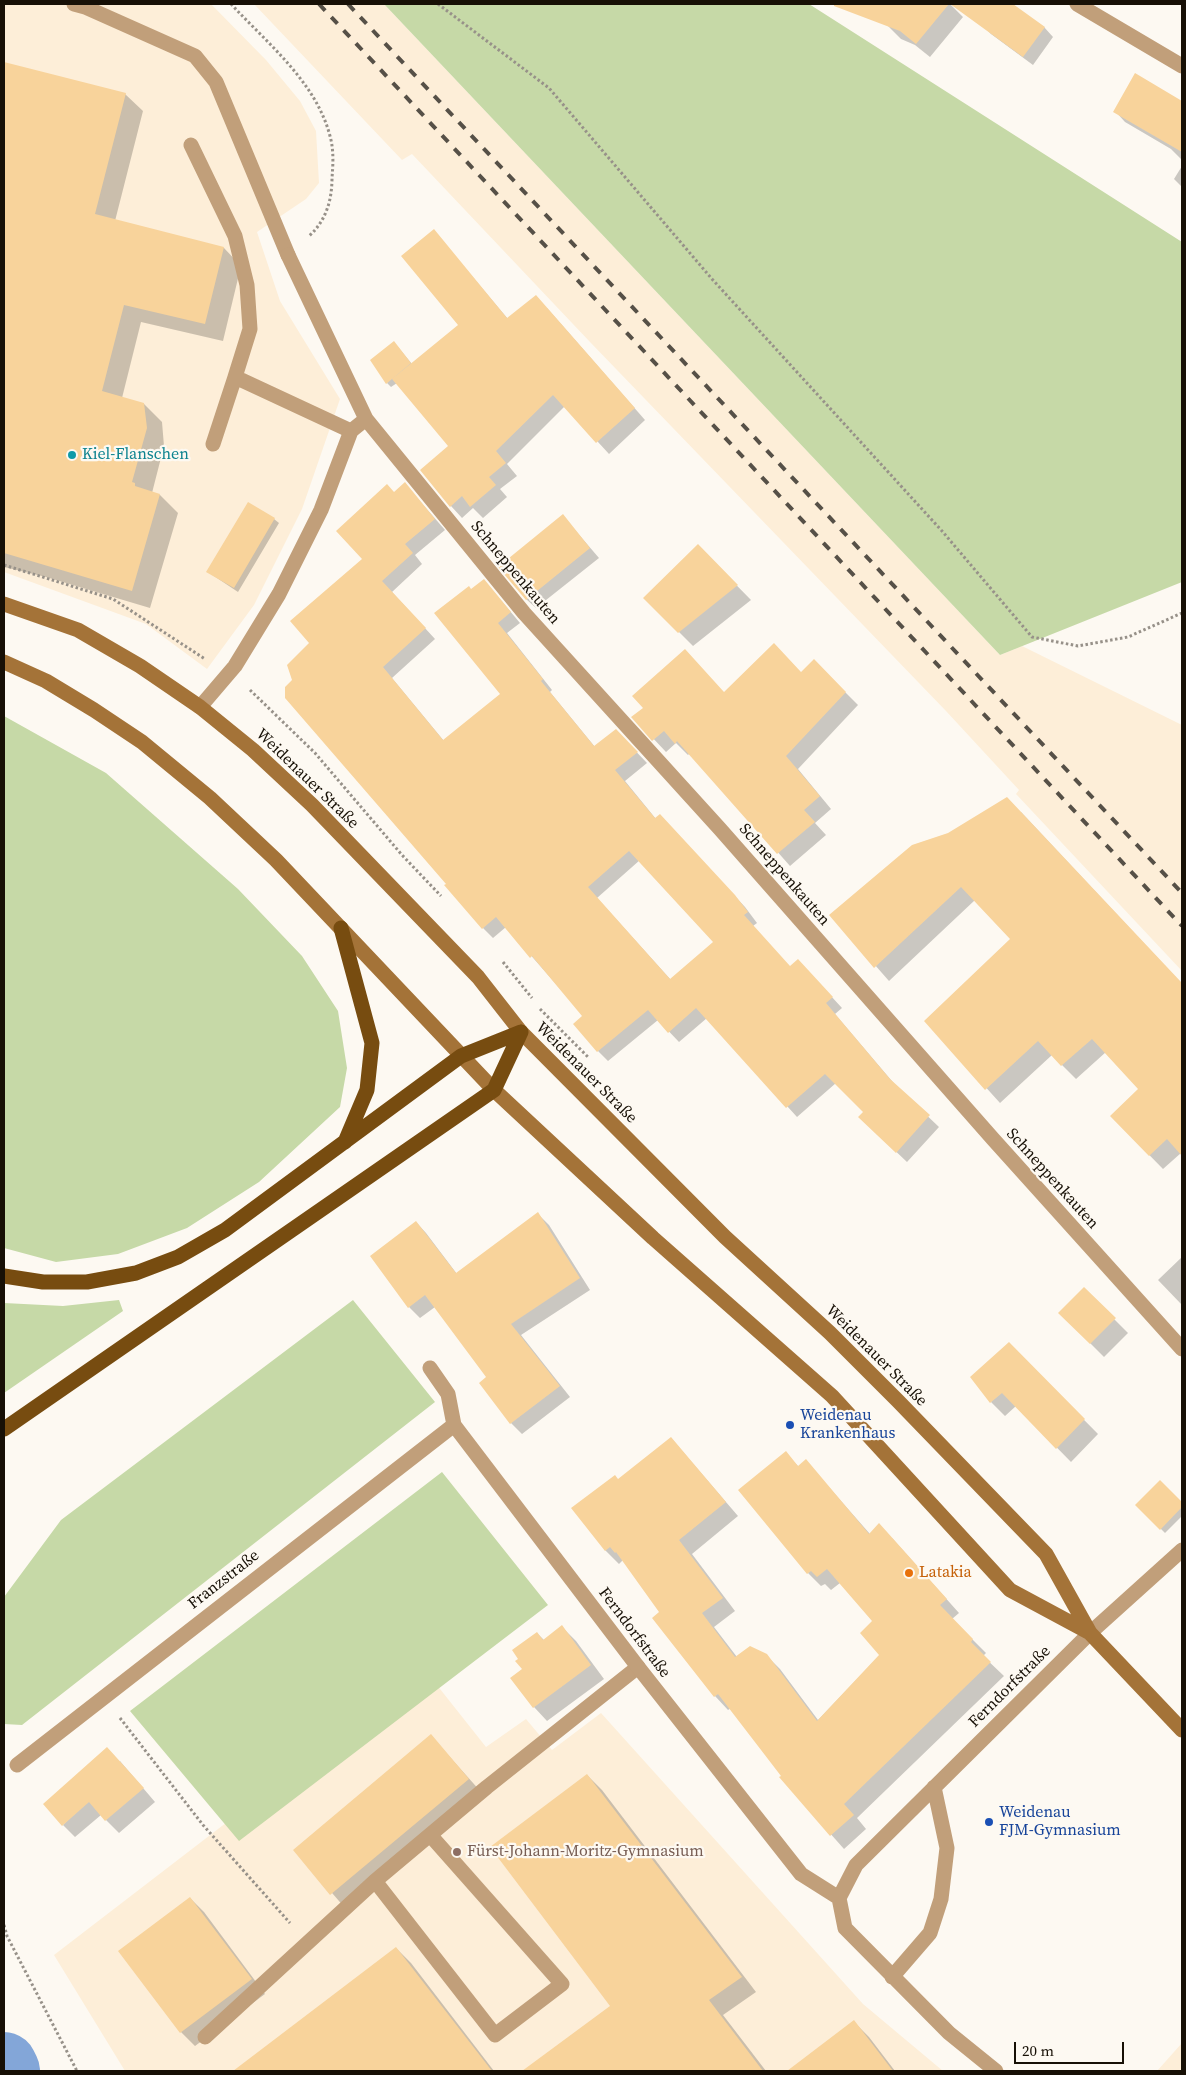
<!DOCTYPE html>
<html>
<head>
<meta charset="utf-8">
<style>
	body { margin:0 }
	#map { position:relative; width:1186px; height:2075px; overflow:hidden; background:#fdf9f2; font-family:"Source Serif 4",serif }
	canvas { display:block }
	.frame { position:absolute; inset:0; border:5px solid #171006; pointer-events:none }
	.scale { position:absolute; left:1014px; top:2042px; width:110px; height:22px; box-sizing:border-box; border:2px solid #171006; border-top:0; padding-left:6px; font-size:15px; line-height:18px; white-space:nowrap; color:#171006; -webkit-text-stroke:4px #fdf9f2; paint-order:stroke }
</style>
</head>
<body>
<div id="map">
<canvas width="1186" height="2075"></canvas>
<div class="frame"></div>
<div class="scale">20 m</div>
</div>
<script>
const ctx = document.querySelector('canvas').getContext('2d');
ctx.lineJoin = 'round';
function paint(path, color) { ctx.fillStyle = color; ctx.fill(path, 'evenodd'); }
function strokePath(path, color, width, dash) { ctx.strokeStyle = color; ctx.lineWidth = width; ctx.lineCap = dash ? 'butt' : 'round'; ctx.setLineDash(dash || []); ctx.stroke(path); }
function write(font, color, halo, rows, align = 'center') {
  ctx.font = font + ' "Source Serif 4",serif'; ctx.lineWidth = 4.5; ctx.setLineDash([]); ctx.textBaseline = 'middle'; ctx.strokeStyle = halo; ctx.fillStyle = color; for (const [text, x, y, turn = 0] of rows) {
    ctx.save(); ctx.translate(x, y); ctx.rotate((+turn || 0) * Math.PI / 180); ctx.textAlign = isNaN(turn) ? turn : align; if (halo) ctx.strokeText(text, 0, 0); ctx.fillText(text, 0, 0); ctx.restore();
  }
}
paint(new Path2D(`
	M 4,4 L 211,4 L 266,60 L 300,101 L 316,131 L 319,183 L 306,199 L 257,232 L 280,301 L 340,399 L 302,509 L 254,605 L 207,669 L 146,624 L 4,572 Z
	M 254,4 L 384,4 L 1000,655 L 1022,646 L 1182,725 L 1182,971 L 1016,794 L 1019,790 L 946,711 L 590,342 L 412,154 L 402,160 Z
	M 425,1670 L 486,1747 L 526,1719 L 552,1750 L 601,1713 L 863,2004 L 943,2071 L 125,2071 L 54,1955 Z
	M 1182,2043 L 1182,2071 L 1157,2071 Z`), '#fdeed8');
paint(new Path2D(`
	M 384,4 L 809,4 L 1182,242 L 1182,582 L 1000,655 Z
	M 4,716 L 106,773 L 238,889 L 302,956 L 338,1011 L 347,1068 L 340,1107 L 259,1182 L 187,1228 L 118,1254 L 56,1262 L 4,1248 Z
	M 119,1300 L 123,1311 L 4,1393 L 4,1303 L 63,1306 Z
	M 353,1300 L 435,1402 L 22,1725 L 4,1724 L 4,1597 L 61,1520 Z
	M 442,1472 L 548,1605 L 239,1841 L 130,1711 Z`), '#c6d9a7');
paint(new Path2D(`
	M 866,4 L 950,4 L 963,17 L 930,57 L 915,45 L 901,39 Z
	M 998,4 L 1011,4 L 1044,27 L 1053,37 L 1033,65 L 991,34 L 982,25 Z
	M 4,63 L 125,94 L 143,111 L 115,221 L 224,248 L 241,266 L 223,341 L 141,322 L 122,398 L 144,404 L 162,422 L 164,446 L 152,493 L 160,495 L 178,513 L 150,608 L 46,577 L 4,567 Z
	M 1135,75 L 1182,102 L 1182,160 L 1171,149 L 1125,122 L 1115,111 Z
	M 1182,166 L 1182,187 L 1174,179 Z
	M 434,231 L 508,319 L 547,308 L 645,420 L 609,454 L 565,406 L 507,464 L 517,476 L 500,489 L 507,497 L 483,518 L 473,508 L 462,518 L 451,506 L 450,446 L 397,383 L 391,387 L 387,383 L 398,347 L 412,364 L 460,325 Z
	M 405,484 L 445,530 L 415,555 L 422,564 L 392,592 L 435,639 L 392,678 L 444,741 L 502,694 L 471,591 L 484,580 L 520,623 L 507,633 L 552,690 L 550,692 L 595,747 L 626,741 L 647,763 L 625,781 L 656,819 L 670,826 L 745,907 L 757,923 L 753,926 L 790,967 L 808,971 L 842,1008 L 835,1014 L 897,1087 L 939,1127 L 907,1162 L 870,1127 L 865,1112 L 836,1083 L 797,1117 L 707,1018 L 679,1042 L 658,1020 L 608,1061 L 598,1051 L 584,1016 L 506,927 L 493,938 L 483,928 L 293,681 L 311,643 L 364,559 L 394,493 ZM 640,860 L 715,942 L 671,980 L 597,898 Z
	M 563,516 L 599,558 L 536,608 L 526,599 Z
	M 274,519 L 279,523 L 238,592 L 208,572 Z
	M 698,546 L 751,600 L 693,646 L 645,598 Z
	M 814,661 L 858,705 L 798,769 L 831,809 L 815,823 L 826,835 L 790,866 L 690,753 L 688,755 L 676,743 L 666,752 L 633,717 L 801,673 Z
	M 1021,812 L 1182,984 L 1182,1154 L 1181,1153 L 1163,1169 L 1111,1116 L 1139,1089 L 1106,1052 L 1076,1079 L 1052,1055 L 1000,1103 L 926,1021 L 1012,939 L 975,900 L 889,981 L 831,915 Z
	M 538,1214 L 549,1225 L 590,1290 L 521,1335 L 570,1397 L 522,1434 L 511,1423 L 488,1378 L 435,1307 L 420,1318 L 409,1307 L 416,1222 L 426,1233 L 457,1274 Z
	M 1182,1257 L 1182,1305 L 1158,1280 Z
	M 1084,1289 L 1128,1333 L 1104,1357 L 1060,1313 Z
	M 1009,1344 L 1098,1434 L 1071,1462 L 1016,1406 L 1005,1416 L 991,1402 Z
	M 671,1438 L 738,1516 L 692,1554 L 735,1611 L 714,1627 L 737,1657 L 766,1655 L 780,1669 L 818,1720 L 880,1655 L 874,1621 L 840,1583 L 831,1590 L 825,1584 L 821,1586 L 808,1573 L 785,1453 L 799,1467 L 806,1461 L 870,1534 L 892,1538 L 959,1613 L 952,1619 L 986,1653 L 983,1656 L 1004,1676 L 857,1818 L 866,1829 L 844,1849 L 781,1778 L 783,1776 L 731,1708 L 728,1710 L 715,1696 L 661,1612 L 623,1560 L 619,1564 L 605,1550 L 618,1480 Z
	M 1160,1482 L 1182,1504 L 1182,1516 L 1165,1533 L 1137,1505 Z
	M 562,1627 L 576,1641 L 604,1679 L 547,1721 L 534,1707 L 524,1669 L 537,1633 L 544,1640 Z
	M 431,1736 L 482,1793 L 345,1908 L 295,1850 Z
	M 120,1761 L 155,1802 L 119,1833 L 101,1815 L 75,1837 L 63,1825 Z
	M 587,1775 L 602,1790 L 756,1992 L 723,2015 L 766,2071 L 524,2071 L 612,2006 Z
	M 190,1898 L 204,1912 L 265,1994 L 195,2046 L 181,2032 L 120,1951 Z
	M 396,1948 L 411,1963 L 494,2071 L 235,2071 Z
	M 854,2022 L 869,2037 L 895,2071 L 789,2071 Z`), '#0003');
strokePath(new Path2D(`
	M 4,2065 L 7,2071`), '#83a6d8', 66);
paint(new Path2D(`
	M 834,4 L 949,4 L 916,44 L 900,31 L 834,6 Z
	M 950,4 L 1013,4 L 1045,27 L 1023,57 Z
	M 4,62 L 126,93 L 95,214 L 224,247 L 205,324 L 124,305 L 102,391 L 144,403 L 147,428 L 132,482 L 135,483 L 135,486 L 160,494 L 132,591 L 4,553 Z
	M 1135,73 L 1182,101 L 1182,152 L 1113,112 Z
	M 434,229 L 507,318 L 536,295 L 635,408 L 596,443 L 553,395 L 496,451 L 506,463 L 489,477 L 496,485 L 470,507 L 462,496 L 450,507 L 420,470 L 448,446 L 392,379 L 458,325 L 401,256 Z
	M 394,341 L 411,363 L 386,384 L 370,360 Z
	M 405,482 L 435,519 L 405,544 L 413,553 L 382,581 L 426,628 L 383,667 L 443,740 L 500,694 L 434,613 L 469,586 L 471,589 L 484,579 L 511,612 L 498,623 L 543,679 L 541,681 L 594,746 L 616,729 L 638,752 L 615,770 L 655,818 L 660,814 L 735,895 L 748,912 L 744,915 L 790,966 L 798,959 L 833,997 L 826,1003 L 890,1079 L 930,1115 L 896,1153 L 858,1117 L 863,1112 L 825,1074 L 786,1108 L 696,1008 L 668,1033 L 648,1010 L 597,1052 L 573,1024 L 582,1016 L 532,956 L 530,958 L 496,917 L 482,929 L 444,885 L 446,884 L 285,698 L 285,687 L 292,680 L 287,665 L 309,643 L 290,621 L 362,559 L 336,531 L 387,484 L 394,492 ZM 629,851 L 713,942 L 670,979 L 588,887 Z
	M 248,502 L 275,518 L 234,588 L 206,572 Z
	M 563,514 L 590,548 L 526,600 L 498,567 Z
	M 698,544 L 738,585 L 678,633 L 643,598 Z
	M 774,643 L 801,672 L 814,659 L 846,692 L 786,756 L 820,796 L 804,810 L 815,822 L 777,854 L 677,741 L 675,744 L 664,731 L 652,741 L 631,717 L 643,708 L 632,696 L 685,649 L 724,692 Z
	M 1007,797 L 1182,983 L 1182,1156 L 1167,1139 L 1149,1156 L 1110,1116 L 1138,1089 L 1092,1039 L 1061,1066 L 1038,1041 L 985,1090 L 924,1021 L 1010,939 L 961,887 L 874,968 L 829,915 L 912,845 L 948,833 Z
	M 538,1212 L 580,1278 L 511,1324 L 560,1386 L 510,1424 L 479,1383 L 486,1377 L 425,1295 L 408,1308 L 370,1256 L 416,1221 L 456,1273 Z
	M 1084,1287 L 1116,1318 L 1090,1344 L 1058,1313 Z
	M 1009,1342 L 1085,1419 L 1056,1449 L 1002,1393 L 990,1403 L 970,1377 Z
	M 671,1437 L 726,1502 L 679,1540 L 723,1598 L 702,1613 L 735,1657 L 750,1646 L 767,1654 L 817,1721 L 879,1655 L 860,1633 L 872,1621 L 827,1569 L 817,1577 L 811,1571 L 807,1574 L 738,1490 L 786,1451 L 798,1466 L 806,1459 L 869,1534 L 879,1523 L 947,1599 L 940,1605 L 973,1639 L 971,1642 L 991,1662 L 844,1804 L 854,1815 L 830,1836 L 779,1777 L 781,1776 L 718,1694 L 714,1697 L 652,1618 L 659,1612 L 616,1552 L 615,1553 L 610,1547 L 605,1551 L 571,1508 L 615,1475 L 618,1479 Z
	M 1160,1480 L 1182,1502 L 1182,1507 L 1160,1530 L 1135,1505 Z
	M 562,1625 L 591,1665 L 533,1708 L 510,1678 L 522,1669 L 515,1661 L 518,1659 L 512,1650 L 537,1632 L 543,1640 Z
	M 431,1734 L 469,1779 L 330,1895 L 293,1850 Z
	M 107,1747 L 144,1788 L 105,1821 L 89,1802 L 62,1826 L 43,1804 Z
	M 587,1774 L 742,1977 L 709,2000 L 763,2071 L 522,2071 L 610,2006 L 490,1847 Z
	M 190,1897 L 252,1979 L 180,2033 L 118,1951 Z
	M 396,1947 L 492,2071 L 233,2071 Z
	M 854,2020 L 893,2071 L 787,2071 Z`), '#f8d39b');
strokePath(new Path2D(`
	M 231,4 C 268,44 316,82 330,136 C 334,150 333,165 332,178 C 332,200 326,221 309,236
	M 438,4 L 549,88 L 712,279 L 942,531 L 1032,637 L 1078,646 L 1128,637 L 1182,613
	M 4,565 L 113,599 L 205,659
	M 250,690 L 315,753 L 402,855 L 441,896
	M 503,962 L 532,998
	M 540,1009 L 589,1058
	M 120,1718 L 203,1825 L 290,1923
	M 4,1925 L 7,1936 L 77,2071`), '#979189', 3, [2.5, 2.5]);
strokePath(new Path2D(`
	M 74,4 L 85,7 L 195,56 L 216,82 L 288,255
	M 191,145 L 235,236 L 247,285 L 250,329 L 235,377 L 351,431
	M 213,444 L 235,377
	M 375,1881 L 495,2035 L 562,1984 L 431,1836
	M 205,2037 L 375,1881 L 487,1787 L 638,1667`), '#c19f7a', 15);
strokePath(new Path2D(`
	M 1077,4 L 1182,66
	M 288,255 L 366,419 L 524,613 L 720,829 L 993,1139 L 1182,1349
	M 200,707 L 235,666 L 279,594 L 321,510 L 351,431 L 366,419
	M 430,1368 L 448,1394 L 454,1425 L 638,1667 L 801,1874 L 839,1898
	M 17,1765 L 454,1425
	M 892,1977 L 930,1933 L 941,1899 L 947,1848 L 934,1787
	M 996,2071 L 949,2033 L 845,1928 L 839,1898 L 856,1865 L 1090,1633 L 1182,1550`), '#c19f7a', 15);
strokePath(new Path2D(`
	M 4,604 L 78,630 L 140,666 L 200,707 L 253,750 L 312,805 L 478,977 L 521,1032 L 725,1237 L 830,1333 L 898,1401 L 1046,1554 L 1090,1633 L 1182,1730
	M 4,662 L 46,681 L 94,710 L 142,742 L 210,798 L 276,860 L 494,1090 L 653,1238 L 832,1396 L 1010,1590 L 1090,1633`), '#a47338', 15);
strokePath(new Path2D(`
	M 341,928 L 372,1043 L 367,1090 L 345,1142
	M 4,1276 L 43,1282 L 87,1282 L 136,1273 L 178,1257 L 225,1230 L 461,1056 L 521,1032
	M 4,1429 L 494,1090 L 521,1032`), '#774c10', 15);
strokePath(new Path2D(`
	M 319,4 L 1182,926
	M 348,4 L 1182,893`), '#565047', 4, [9, 9]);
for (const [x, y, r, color] of [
	[72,455,5,"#0f9aa8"],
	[790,1425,5,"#1a4fb4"],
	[909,1573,5,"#e8710a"],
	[989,1822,5,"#1a4fb4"],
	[457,1852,5,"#8d6e63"]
]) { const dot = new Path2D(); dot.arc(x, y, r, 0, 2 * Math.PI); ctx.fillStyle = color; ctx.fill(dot); strokePath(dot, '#fdf9f2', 2); }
write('16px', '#0d838f', '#fdf9f2', [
	["Kiel-Flanschen",82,455]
], 'left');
write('16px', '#171006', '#fdf9f2', [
	["Schneppenkauten",515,573,50],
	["Weidenauer Straße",307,779,44],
	["Schneppenkauten",784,875,49],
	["Weidenauer Straße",586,1073,45],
	["Schneppenkauten",1052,1179,48],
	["Weidenauer Straße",876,1356,45],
	["Franzstraße",224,1580,-38],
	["Ferndorfstraße",634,1633,53],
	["Ferndorfstraße",1010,1687,-45]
]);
write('16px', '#164399', '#fdf9f2', [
	["Weidenau",800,1416],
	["Krankenhaus",800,1434],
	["Weidenau",999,1813],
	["FJM-Gymnasium",999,1831]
], 'left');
write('16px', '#c56008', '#fdf9f2', [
	["Latakia",919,1573]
], 'left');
write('16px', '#785e54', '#fdf9f2', [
	["Fürst-Johann-Moritz-Gymnasium",467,1852]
], 'left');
</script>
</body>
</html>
